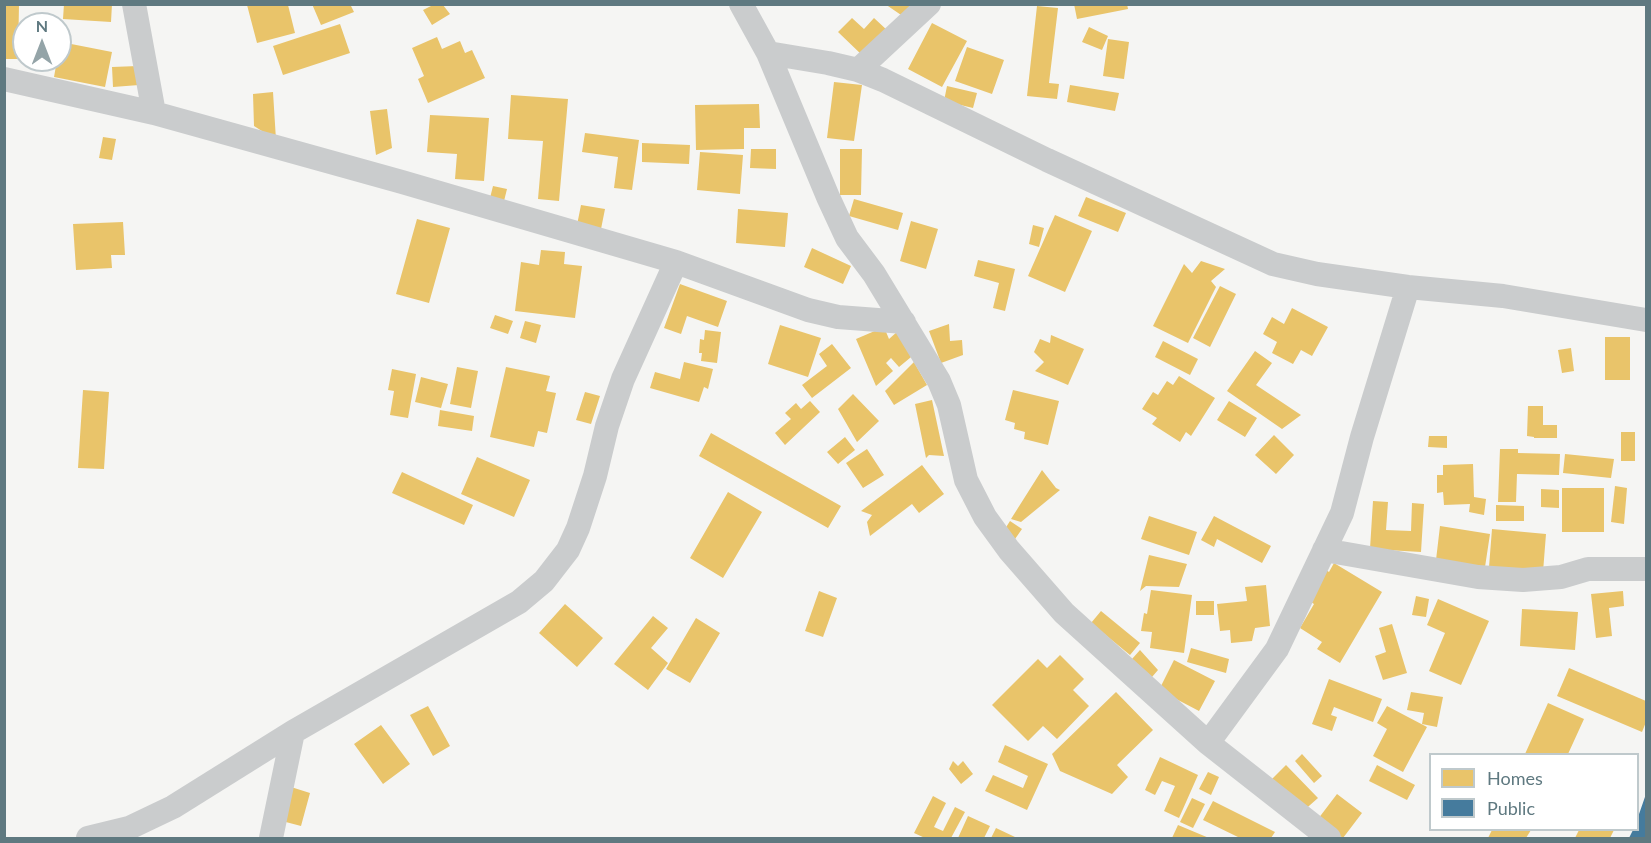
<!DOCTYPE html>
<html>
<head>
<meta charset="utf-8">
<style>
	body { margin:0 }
	#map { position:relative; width:1651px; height:843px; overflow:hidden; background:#f5f5f3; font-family:Lato,sans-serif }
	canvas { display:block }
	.frame { position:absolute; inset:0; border:6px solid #5f7980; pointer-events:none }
	.legend { position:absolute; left:1429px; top:753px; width:210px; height:78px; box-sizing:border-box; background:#fff; border:2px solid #bfc9cc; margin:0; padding:8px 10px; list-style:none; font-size:18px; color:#5f7980 }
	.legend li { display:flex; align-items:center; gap:12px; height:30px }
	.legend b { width:30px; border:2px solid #bfc9cc }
	.north { position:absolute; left:12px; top:12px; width:60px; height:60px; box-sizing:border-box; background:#fff; border:2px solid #bfc9cc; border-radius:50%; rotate:0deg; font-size:16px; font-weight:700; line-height:24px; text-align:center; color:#5f7980 }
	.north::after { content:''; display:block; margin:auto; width:21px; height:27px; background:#94a4a8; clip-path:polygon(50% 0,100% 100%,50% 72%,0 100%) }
</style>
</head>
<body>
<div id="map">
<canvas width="1651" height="843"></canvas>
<div class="frame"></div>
<ul class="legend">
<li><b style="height:16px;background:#e9c46a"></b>Homes</li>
<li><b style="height:16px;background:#457b9d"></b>Public</li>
</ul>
<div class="north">N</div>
</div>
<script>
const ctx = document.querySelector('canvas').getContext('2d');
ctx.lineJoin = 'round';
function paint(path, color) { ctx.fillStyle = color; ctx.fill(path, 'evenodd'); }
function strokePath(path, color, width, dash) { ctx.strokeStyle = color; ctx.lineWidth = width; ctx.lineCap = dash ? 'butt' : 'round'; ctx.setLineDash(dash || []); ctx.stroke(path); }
paint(new Path2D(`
	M 4,4 L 19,4 L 18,59 L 4,59 Z
	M 64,4 L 112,4 L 111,22 L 63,19 Z
	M 312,4 L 350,4 L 354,12 L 321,25 Z
	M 885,4 L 912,4 L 904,17 Z
	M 1074,4 L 1127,4 L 1128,9 L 1077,19 Z
	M 247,5 L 288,5 L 295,33 L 257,43 Z
	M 433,5 L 443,5 L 450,14 L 432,25 L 423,10 Z
	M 1037,6 L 1058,8 L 1049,83 L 1059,84 L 1057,99 L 1027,96 Z
	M 852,18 L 864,29 L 874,18 L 888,31 L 863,56 L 838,32 Z
	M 932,23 L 967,41 L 942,87 L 908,69 Z
	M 340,24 L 350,53 L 283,75 L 273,46 Z
	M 1089,27 L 1108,36 L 1102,50 L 1082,42 Z
	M 437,37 L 442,49 L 460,41 L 465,53 L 472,50 L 485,78 L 428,103 L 418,79 L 424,76 L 412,48 Z
	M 1108,39 L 1129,42 L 1124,79 L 1103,76 Z
	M 61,42 L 112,52 L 105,87 L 54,77 L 57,60 L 60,60 Z
	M 967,47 L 1004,60 L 992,94 L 955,81 Z
	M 138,66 L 139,85 L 113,87 L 112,67 Z
	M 834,82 L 862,85 L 854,141 L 827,138 Z
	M 1070,85 L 1119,93 L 1115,111 L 1067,102 Z
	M 947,86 L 977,93 L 973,108 L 944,101 Z
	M 273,92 L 276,140 L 254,126 L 253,94 Z
	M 511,95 L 568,99 L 559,201 L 538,199 L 543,141 L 508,139 Z
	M 759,104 L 760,128 L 744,128 L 744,149 L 696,150 L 695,105 Z
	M 387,109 L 392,148 L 376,155 L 370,111 Z
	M 430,115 L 489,118 L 484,181 L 455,179 L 457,154 L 427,152 Z
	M 585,133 L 639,140 L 632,190 L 614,188 L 618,157 L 582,152 Z
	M 103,137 L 116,139 L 112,160 L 99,158 Z
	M 642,143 L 690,145 L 689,164 L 642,162 Z
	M 751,149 L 776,149 L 776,169 L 750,168 Z
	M 840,149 L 862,149 L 861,195 L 840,195 Z
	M 700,152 L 743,155 L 740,194 L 697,190 Z
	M 493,186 L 507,189 L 504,201 L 490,198 Z
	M 1086,197 L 1126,213 L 1118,232 L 1078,216 Z
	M 854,199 L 903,213 L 898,230 L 849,216 Z
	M 581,205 L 605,209 L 601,229 L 577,225 Z
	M 738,209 L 788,213 L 785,247 L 736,243 Z
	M 1055,215 L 1092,231 L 1065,292 L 1028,276 Z
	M 417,219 L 450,228 L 429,303 L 396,294 Z
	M 911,221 L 938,229 L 926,269 L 900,261 Z
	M 123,222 L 125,255 L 111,255 L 112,268 L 76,270 L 73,224 Z
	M 1033,225 L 1044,228 L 1039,247 L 1029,244 Z
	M 812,248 L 851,266 L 843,284 L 804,267 Z
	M 541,250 L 565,252 L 564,264 L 582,266 L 575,318 L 515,311 L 521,262 L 539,265 Z
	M 978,260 L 1015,269 L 1005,311 L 993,308 L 999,283 L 974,276 Z
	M 1201,261 L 1225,269 L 1211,281 L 1216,287 L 1188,343 L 1153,326 L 1184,264 L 1192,273 Z
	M 680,284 L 727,301 L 718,327 L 687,316 L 681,334 L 664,328 Z
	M 1220,286 L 1236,294 L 1210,347 L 1193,338 Z
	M 1292,308 L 1328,327 L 1312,356 L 1301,350 L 1293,364 L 1272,353 L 1277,342 L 1263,334 L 1272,317 L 1284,324 Z
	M 495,315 L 513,321 L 508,334 L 490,328 Z
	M 525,321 L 541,325 L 536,343 L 520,338 Z
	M 949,324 L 950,341 L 962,340 L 963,355 L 941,363 L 929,331 Z
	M 780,325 L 821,338 L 808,377 L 768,364 Z
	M 884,327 L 889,339 L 898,331 L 916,353 L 899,367 L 891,358 L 886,363 L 893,371 L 876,386 L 856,339 Z
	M 705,330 L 721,332 L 717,363 L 701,361 L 702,353 L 699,353 L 700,339 L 704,340 Z
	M 1051,335 L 1084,349 L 1068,385 L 1035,371 L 1044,362 L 1034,352 L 1040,339 L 1050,343 Z
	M 1605,337 L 1630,337 L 1630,380 L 1605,380 Z
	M 1163,341 L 1198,359 L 1190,375 L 1155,357 Z
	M 832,344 L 851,368 L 812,398 L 802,385 L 827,366 L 819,354 Z
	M 1571,348 L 1574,371 L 1562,373 L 1558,350 Z
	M 1255,351 L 1272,363 L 1256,385 L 1301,415 L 1282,429 L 1227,391 Z
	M 684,362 L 713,369 L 708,389 L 704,387 L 699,402 L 650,388 L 655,372 L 680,379 Z
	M 914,362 L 927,385 L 894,405 L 885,391 Z
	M 457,367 L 478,371 L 471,408 L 450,404 Z
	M 506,367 L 550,376 L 546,391 L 556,393 L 547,433 L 538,431 L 534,447 L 490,437 Z
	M 392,369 L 416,374 L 408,418 L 390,415 L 394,391 L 388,390 Z
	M 1179,376 L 1215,398 L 1191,436 L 1186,432 L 1180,442 L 1152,424 L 1157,418 L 1142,409 L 1153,392 L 1158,395 L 1167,381 L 1173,385 Z
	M 421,377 L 448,384 L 441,408 L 415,402 Z
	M 83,390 L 109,392 L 104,469 L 78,468 Z
	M 1013,390 L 1059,401 L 1048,445 L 1024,439 L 1025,432 L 1014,429 L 1015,423 L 1005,420 Z
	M 585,392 L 600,396 L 591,424 L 576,420 Z
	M 853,394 L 879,421 L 857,442 L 838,409 Z
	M 932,400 L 944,456 L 929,455 L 926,458 L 915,404 Z
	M 810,401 L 820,412 L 785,445 L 775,433 L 791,419 L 785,413 L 796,403 L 801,409 Z
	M 1229,401 L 1257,418 L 1245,437 L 1217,420 Z
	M 1528,406 L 1543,406 L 1543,425 L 1557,425 L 1557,438 L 1534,438 L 1534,437 L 1527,436 Z
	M 440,410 L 474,416 L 472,431 L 438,426 Z
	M 1621,432 L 1635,432 L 1635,461 L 1621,461 Z
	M 711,433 L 841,506 L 828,528 L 699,456 Z
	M 1274,435 L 1294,455 L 1276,474 L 1255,455 Z
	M 1429,436 L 1447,436 L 1447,448 L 1428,447 Z
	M 845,437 L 855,450 L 838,464 L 827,452 Z
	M 867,449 L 884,475 L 863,488 L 846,463 Z
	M 1500,449 L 1518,449 L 1518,453 L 1560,454 L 1559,475 L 1517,474 L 1516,502 L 1498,502 Z
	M 1565,454 L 1614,459 L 1611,478 L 1563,473 Z
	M 477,457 L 530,480 L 514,517 L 461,494 Z
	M 1473,464 L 1474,497 L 1486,499 L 1484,515 L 1469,512 L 1470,504 L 1444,505 L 1443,492 L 1437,493 L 1437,475 L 1443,475 L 1443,465 Z
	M 922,465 L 944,494 L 919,513 L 912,504 L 870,536 L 867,522 L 872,515 L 861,511 Z
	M 1042,470 L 1056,488 L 1060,490 L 1021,522 L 1011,519 Z
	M 402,472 L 473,505 L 464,525 L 392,493 Z
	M 1615,486 L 1627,488 L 1624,524 L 1611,522 Z
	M 1562,488 L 1604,488 L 1604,532 L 1562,532 Z
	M 1541,489 L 1559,490 L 1559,508 L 1541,507 Z
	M 728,492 L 762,512 L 723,578 L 690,558 Z
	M 1373,501 L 1388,502 L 1386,530 L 1411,531 L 1412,503 L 1424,504 L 1421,552 L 1370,549 Z
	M 1496,505 L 1524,506 L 1524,521 L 1496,521 Z
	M 1149,516 L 1197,532 L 1189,555 L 1141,539 Z
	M 1214,516 L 1271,546 L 1262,563 L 1217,539 L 1214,547 L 1201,540 Z
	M 1010,521 L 1022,529 L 1015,539 L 1003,532 Z
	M 1440,526 L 1490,534 L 1485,567 L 1436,560 Z
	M 1492,529 L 1546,534 L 1543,572 L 1489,567 Z
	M 1149,555 L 1187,564 L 1179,587 L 1146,586 L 1140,591 Z
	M 1334,563 L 1382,592 L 1340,663 L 1317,649 L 1322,642 L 1300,628 L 1314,604 L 1305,598 L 1323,568 L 1329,572 Z
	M 1266,585 L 1270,626 L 1255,628 L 1252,641 L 1231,643 L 1230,630 L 1220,631 L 1217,604 L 1247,601 L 1245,587 Z
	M 1151,590 L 1192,595 L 1184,653 L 1150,648 L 1152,632 L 1141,631 L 1144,613 L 1147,614 Z
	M 819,591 L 837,598 L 823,637 L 805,631 Z
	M 1623,591 L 1624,606 L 1609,608 L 1612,636 L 1596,638 L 1591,594 Z
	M 1416,596 L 1429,599 L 1426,617 L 1412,615 Z
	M 1438,599 L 1489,621 L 1461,685 L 1429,671 L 1445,633 L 1427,625 Z
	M 1196,601 L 1214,601 L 1214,615 L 1196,615 Z
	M 565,604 L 603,638 L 577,667 L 539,633 Z
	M 1522,609 L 1578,612 L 1575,650 L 1520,646 Z
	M 1101,611 L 1140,643 L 1130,655 L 1091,623 Z
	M 653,616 L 668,628 L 651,648 L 668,663 L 648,690 L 614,664 Z
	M 696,618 L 720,633 L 690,683 L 666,669 Z
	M 1392,624 L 1407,673 L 1383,680 L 1375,656 L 1386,652 L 1379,628 Z
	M 1191,648 L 1229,659 L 1226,673 L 1187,662 Z
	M 1140,650 L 1158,670 L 1152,677 L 1132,659 Z
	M 1060,655 L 1084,679 L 1073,690 L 1089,706 L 1057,739 L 1043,726 L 1028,741 L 992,705 L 1038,659 L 1047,668 Z
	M 1174,660 L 1215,681 L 1199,711 L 1159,690 Z
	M 1569,668 L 1646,701 L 1646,722 L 1642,732 L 1557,696 Z
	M 1329,679 L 1382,699 L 1373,722 L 1334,707 L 1331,715 L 1337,717 L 1332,731 L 1312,724 Z
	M 1116,692 L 1153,730 L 1117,765 L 1128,777 L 1112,794 L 1060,771 L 1052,754 Z
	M 1411,692 L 1443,697 L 1437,727 L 1422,724 L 1424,713 L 1407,710 Z
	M 1548,703 L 1584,719 L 1568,754 L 1525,754 Z
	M 428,706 L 450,746 L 433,756 L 410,715 Z
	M 1387,706 L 1427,727 L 1403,772 L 1373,756 L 1387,729 L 1377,723 Z
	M 381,725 L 410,764 L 383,784 L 354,744 Z
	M 1005,745 L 1048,764 L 1027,810 L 985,791 L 993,775 L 1023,788 L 1028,776 L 998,762 Z
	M 1302,754 L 1322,776 L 1314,783 L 1295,761 Z
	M 1160,757 L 1198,775 L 1179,818 L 1164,811 L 1175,786 L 1162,781 L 1155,795 L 1145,790 Z
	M 953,761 L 958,766 L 963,761 L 973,774 L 961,784 L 949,769 Z
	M 1286,765 L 1318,798 L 1301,813 L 1270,781 Z
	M 1377,765 L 1415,785 L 1407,800 L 1369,781 Z
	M 1208,772 L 1219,777 L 1211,795 L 1199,789 Z
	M 291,787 L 310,793 L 301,826 L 282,821 Z
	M 1337,794 L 1362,813 L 1343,838 L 1318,819 Z
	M 933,796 L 946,803 L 934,827 L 943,831 L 955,807 L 965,812 L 951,838 L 925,838 L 914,833 Z
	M 1192,798 L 1205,804 L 1193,828 L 1180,822 Z
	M 1213,801 L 1275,832 L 1271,838 L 1240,838 L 1203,820 Z
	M 968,816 L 990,826 L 984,838 L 958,838 Z
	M 1178,825 L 1209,838 L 1172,838 Z
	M 996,828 L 1015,837 L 1014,838 L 991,838 Z
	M 1492,830 L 1531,830 L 1526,838 L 1488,838 Z
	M 1579,830 L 1614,830 L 1610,838 L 1575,838 Z`), '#e9c46a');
paint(new Path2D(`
	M 1646,794 L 1646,838 L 1629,838 L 1633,830 L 1638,830 L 1638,817 Z`), '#457b9d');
strokePath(new Path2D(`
	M 134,4 L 154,113
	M 741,4 L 768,53 L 828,197 L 847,238 L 874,274 L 939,381 L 949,405 L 966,480 L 985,517 L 1009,550 L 1064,613 L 1208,743 L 1329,838
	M 768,53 L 828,63 L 858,70 L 883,80 L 1047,160 L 1273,264 L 1317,274 L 1408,287 L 1503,296 L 1646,320
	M 858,70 L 929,4
	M 4,79 L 154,113 L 402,182 L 676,262 L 808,310 L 838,317 L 904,322
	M 1324,550 L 1478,577 L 1523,580 L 1561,577 L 1588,569 L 1646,569
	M 1208,743 L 1277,649 L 1342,513 L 1362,437 L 1408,287
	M 88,838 L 129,828 L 173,807 L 293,732 L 519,602 L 544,581 L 568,550 L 578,528 L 595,476 L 607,426 L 623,379 L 676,262
	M 271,838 L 293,732`), '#cacccd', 24);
</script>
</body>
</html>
